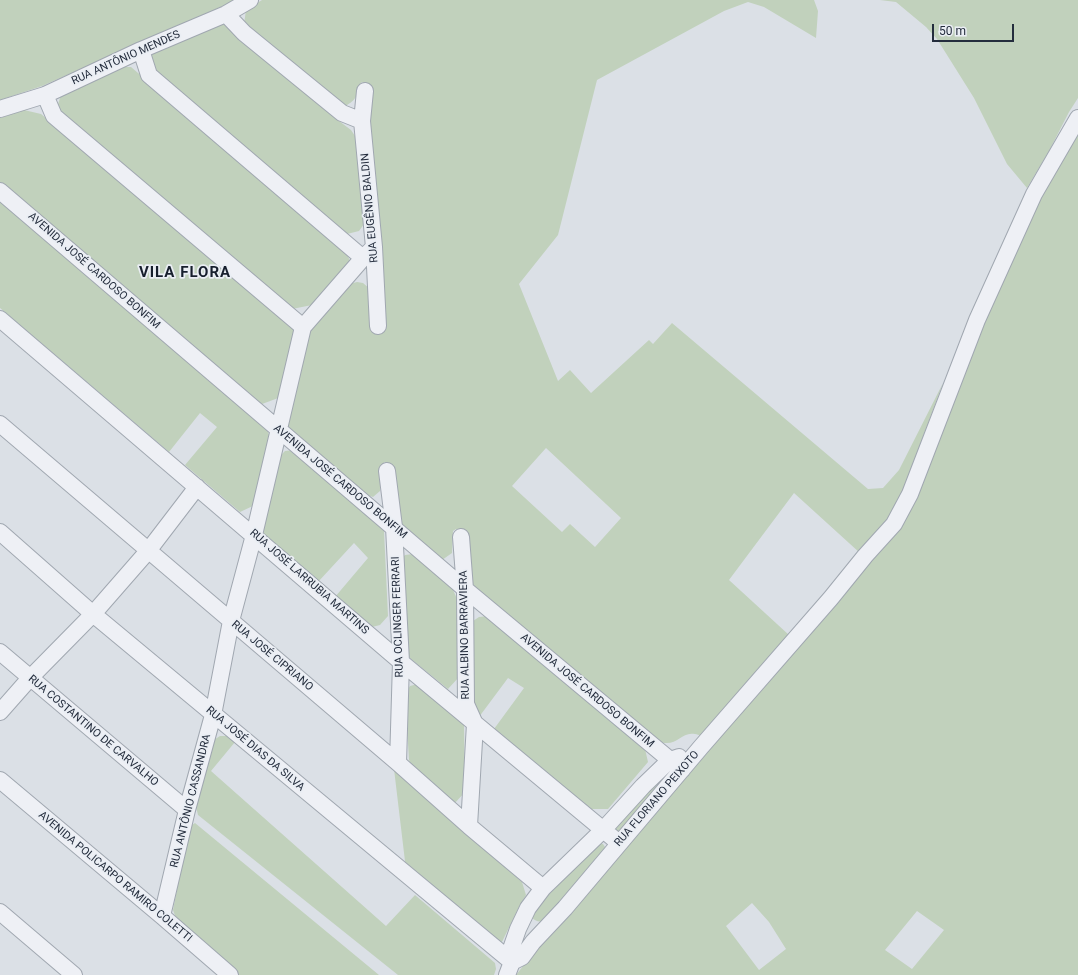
<!DOCTYPE html>
<html>
<head>
<meta charset="utf-8">
<style>
	body { margin:0 }
	#map { position:relative; width:1078px; height:975px; overflow:hidden; background:#dbe0e6; font-family:Roboto,sans-serif }
	canvas { display:block }
	.scale { position:absolute; left:932px; top:24px; width:82px; height:18px; box-sizing:border-box; border:2px solid #242d3d; border-top:0; padding-left:5px; font-size:12px; line-height:14px; white-space:nowrap; color:#242d3d; -webkit-text-stroke:3px #eaeef4; paint-order:stroke }
</style>
</head>
<body>
<div id="map">
<canvas width="1078" height="975"></canvas>
<div class="scale">50 m</div>
</div>
<script>
const ctx = document.querySelector('canvas').getContext('2d');
ctx.lineJoin = 'round';
function paint(path, color) { ctx.fillStyle = color; ctx.fill(path, 'evenodd'); }
function strokePath(path, color, width, dash) { ctx.strokeStyle = color; ctx.lineWidth = width; ctx.lineCap = dash ? 'butt' : 'round'; ctx.setLineDash(dash || []); ctx.stroke(path); }
function write(font, color, halo, rows, align = 'center') {
  ctx.font = font + ' Roboto,sans-serif'; ctx.lineWidth = 3.5; ctx.setLineDash([]); ctx.textBaseline = 'middle'; ctx.strokeStyle = halo; ctx.fillStyle = color; for (const [text, x, y, turn = 0] of rows) {
    ctx.save(); ctx.translate(x, y); ctx.rotate((+turn || 0) * Math.PI / 180); ctx.textAlign = isNaN(turn) ? turn : align; if (halo) ctx.strokeText(text, 0, 0); ctx.fillText(text, 0, 0); ctx.restore();
  }
}
paint(new Path2D(`
	M 0,0 L 234,0 L 223,6 L 42,86 L 0,100 Z
	M 262,0 L 814,0 L 818,11 L 816,38 L 764,7 L 748,2 L 724,11 L 597,80 L 558,235 L 519,284 L 558,381 L 570,370 L 591,393 L 649,340 L 653,344 L 672,323 L 868,489 L 883,488 L 899,470 L 943,383 L 903,490 L 888,519 L 860,553 L 794,493 L 729,580 L 789,635 L 701,736 C 699,735 697,734 695,734 C 680,731 677,749 657,741 L 473,587 L 464,533 L 456,529 L 453,531 L 452,553 L 442,560 L 402,527 L 389,466 L 385,462 L 380,466 L 380,491 L 373,497 L 364,494 L 289,429 L 286,422 L 309,332 L 346,285 L 357,282 L 363,283 L 370,289 L 370,122 L 369,86 L 362,82 L 360,84 C 357,95 357,100 345,106 L 244,24 L 246,10 ZM 546,448 L 621,518 L 595,547 L 570,524 L 562,532 L 512,486 Z
	M 880,0 L 1078,0 L 1078,98 L 1069,112 L 1049,151 L 1027,188 L 1007,164 L 974,98 L 937,39 L 926,27 L 896,2 Z
	M 222,21 L 238,37 L 335,118 L 351,130 L 359,142 L 367,220 L 359,231 L 347,234 L 154,70 L 149,60 L 152,52 Z
	M 116,67 L 131,67 L 344,248 L 351,263 L 312,305 L 292,309 L 61,114 L 58,104 L 61,95 Z
	M 24,110 L 41,114 L 291,324 L 295,334 L 281,397 L 262,404 L 0,185 L 0,118 Z
	M 1078,133 L 1078,975 L 516,975 L 538,947 L 870,561 L 984,322 L 1040,199 L 1057,171 ZM 752,903 L 769,922 L 786,949 L 759,970 L 726,926 ZM 917,911 L 944,930 L 912,969 L 885,950 Z
	M 0,199 L 265,424 L 269,435 L 255,505 L 240,512 L 185,465 L 217,427 L 200,413 L 169,452 L 0,308 Z
	M 294,450 L 377,519 L 384,531 L 388,616 L 380,625 L 372,627 L 335,597 L 368,558 L 354,543 L 318,582 L 265,538 L 262,526 L 280,456 L 285,451 Z
	M 413,554 L 451,585 L 457,599 L 459,677 L 448,689 L 411,659 L 406,653 L 400,561 L 405,555 Z
	M 488,616 L 645,749 L 648,762 L 608,809 L 591,809 L 494,729 L 524,688 L 508,678 L 479,717 L 473,705 L 470,623 L 479,617 Z
	M 418,684 L 464,723 L 465,792 L 454,804 L 414,771 L 409,760 L 405,694 L 410,686 Z
	M 220,736 L 227,736 L 235,742 L 211,771 L 386,926 L 415,895 L 495,963 L 496,969 L 494,975 L 398,975 L 198,815 L 196,807 L 212,741 Z
	M 394,769 L 522,882 L 526,895 L 519,907 L 500,946 L 407,878 Z
	M 657,783 L 659,785 L 619,833 L 615,830 L 614,827 Z
	M 195,823 L 379,975 L 239,975 L 178,924 L 173,910 L 189,827 Z
	M 600,843 L 603,844 L 605,847 L 603,852 L 561,902 L 543,921 C 538,922 536,921 532,918 L 533,914 L 549,894 L 596,845 Z`), '#c1d1bc');
const minor = new Path2D(`
	M 226,14 L 244,33 L 342,113 L 362,121
	M 141,50 L 149,75 L 363,258
	M 365,91 L 362,121 L 374,247 L 378,326
	M 45,95 L 54,116 L 303,327
	M 0,109 L 45,95 L 141,50 L 226,14 L 250,0
	M 0,191 L 465,589 L 682,770
	M 0,319 L 401,662 L 619,843
	M 0,424 L 398,763 L 469,826 L 543,888
	M 387,471 L 394,527 L 401,662 L 398,763
	M 0,532 L 93,614 L 512,962
	M 461,537 L 465,589 L 466,704 L 475,724 L 469,826
	M 0,652 L 187,810
	M 0,712 L 30,678 L 93,614 L 148,551 L 197,487
	M 0,780 L 162,916 L 230,975
	M 0,912 L 74,975
	M 162,916 L 187,810 L 213,715 L 231,621 L 254,535 L 303,327 L 363,258 L 374,247
	M 512,962 L 522,957 L 533,942 L 565,908 L 701,747 L 831,598 L 865,556 L 894,524 L 910,494 L 977,320 L 1034,194 L 1078,118
	M 507,975 L 512,962 L 511,949 L 518,929 L 528,908 L 543,888 L 603,830 L 643,786 L 670,760 L 679,757`);
strokePath(minor, '#a0a7b0', 18);
strokePath(minor, '#eef0f5', 16);
write('11px', '#242d3d', '#eaeef4', [
	["RUA ANTÔNIO MENDES",126,58,-24],
	["RUA EUGÊNIO BALDIN",370,208,-95],
	["AVENIDA JOSÉ CARDOSO BONFIM",94,271,41],
	["AVENIDA JOSÉ CARDOSO BONFIM",340,482,40],
	["RUA JOSÉ LARRUBIA MARTINS",309,582,41],
	["RUA OCLINGER FERRARI",398,617,-92],
	["RUA ALBINO BARRAVIERA",465,635,-91],
	["RUA JOSÉ CIPRIANO",272,656,40],
	["AVENIDA JOSÉ CARDOSO BONFIM",587,691,40],
	["RUA COSTANTINO DE CARVALHO",93,731,40],
	["RUA JOSÉ DIAS DA SILVA",255,749,40],
	["RUA FLORIANO PEIXOTO",657,799,-49],
	["RUA ANTÔNIO CASSANDRA",191,801,-76],
	["AVENIDA POLICARPO RAMIRO COLETTI",115,877,40]
]);
ctx.letterSpacing = '1px';
write('bold 15px', '#171f2d', '#eaeef4', [
	["VILA FLORA",185,273]
]);
ctx.letterSpacing = '0px';
</script>
</body>
</html>
